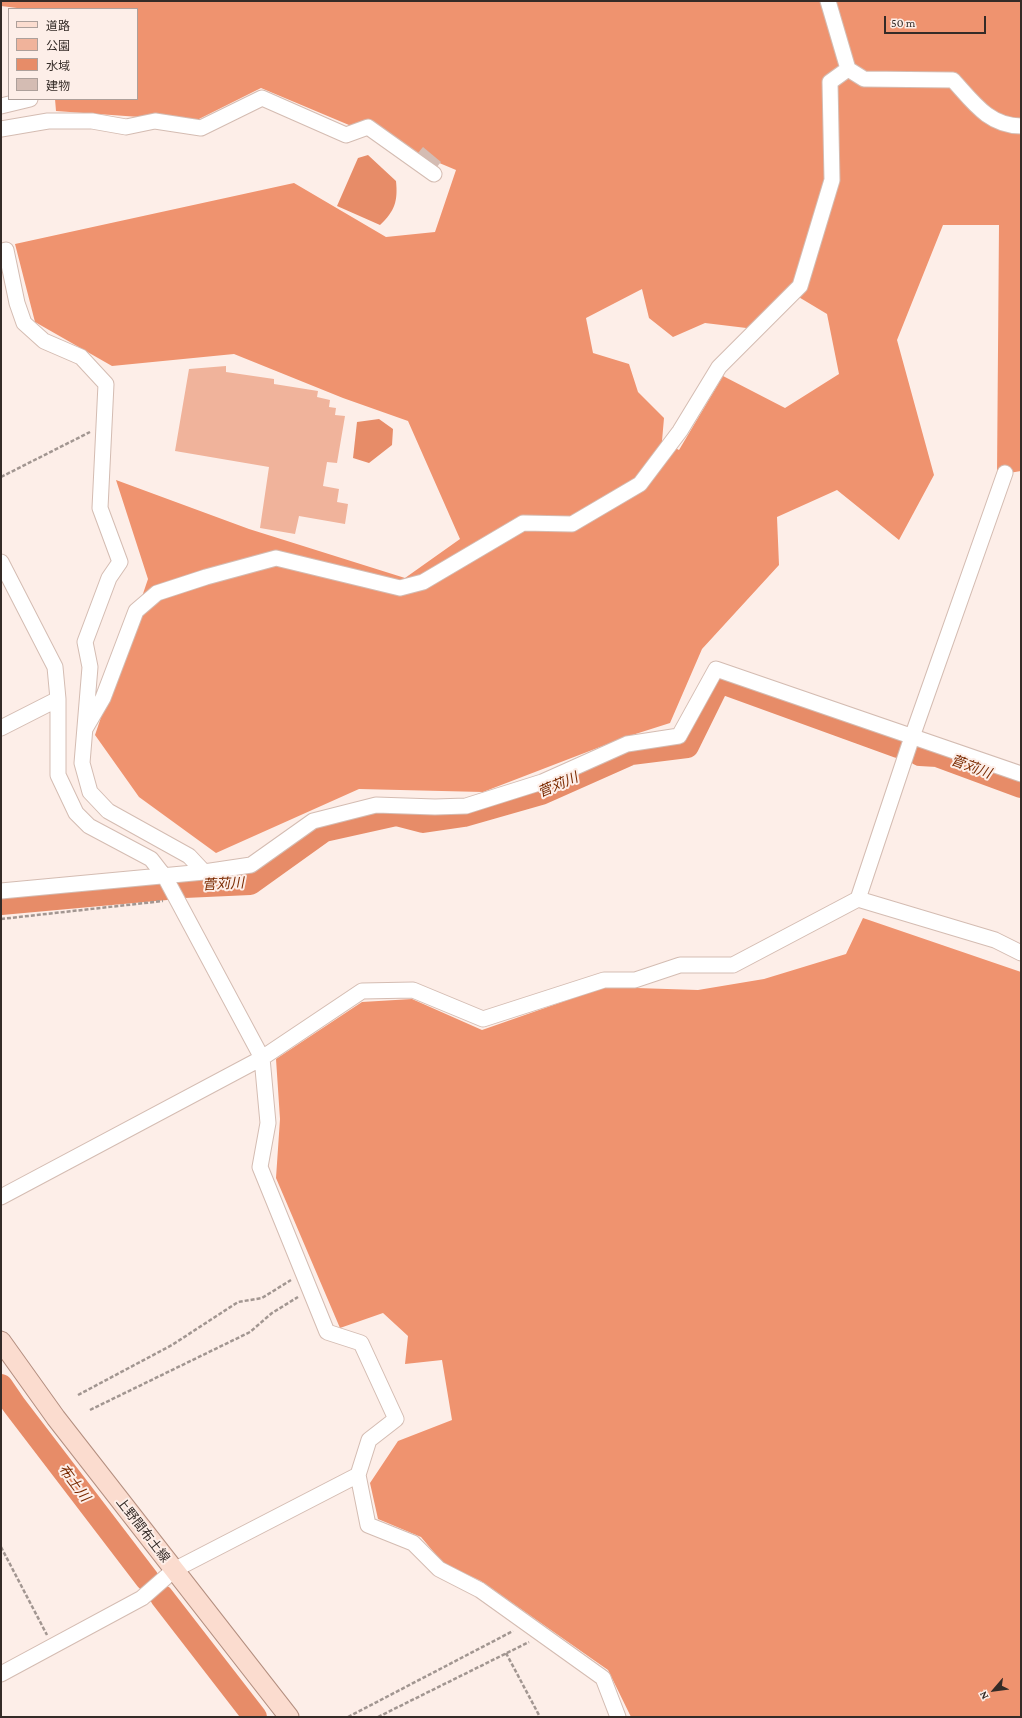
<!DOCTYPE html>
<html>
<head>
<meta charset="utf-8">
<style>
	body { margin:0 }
	#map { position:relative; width:1022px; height:1718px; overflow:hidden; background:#fdeee8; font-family:"Crimson Pro","Noto Sans JP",serif }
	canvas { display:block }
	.frame { position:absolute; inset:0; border:2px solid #342b27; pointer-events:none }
	.legend { position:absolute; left:8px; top:8px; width:130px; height:92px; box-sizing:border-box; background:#fdeee8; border:1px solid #ada09b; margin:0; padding:5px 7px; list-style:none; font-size:12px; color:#342b27 }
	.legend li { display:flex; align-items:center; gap:8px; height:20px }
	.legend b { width:20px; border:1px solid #ada09b }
	.north { position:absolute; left:974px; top:1670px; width:40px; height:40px; -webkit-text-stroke:3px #fdeee8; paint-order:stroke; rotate:242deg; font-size:11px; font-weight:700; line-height:16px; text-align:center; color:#342b27 }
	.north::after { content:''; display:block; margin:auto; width:14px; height:18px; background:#342b27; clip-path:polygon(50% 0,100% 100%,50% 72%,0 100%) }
	.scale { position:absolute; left:884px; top:16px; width:102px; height:18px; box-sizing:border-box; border:2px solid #342b27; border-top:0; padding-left:5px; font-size:12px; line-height:14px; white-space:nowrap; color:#342b27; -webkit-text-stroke:3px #fdeee8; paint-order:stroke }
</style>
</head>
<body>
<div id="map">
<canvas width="1022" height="1718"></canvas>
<div class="frame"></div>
<ul class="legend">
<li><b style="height:5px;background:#fbdccf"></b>道路</li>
<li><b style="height:11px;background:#f0b39b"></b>公園</li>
<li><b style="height:11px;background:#e78c68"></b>水域</li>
<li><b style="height:11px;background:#d4bcb3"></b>建物</li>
</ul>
<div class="north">N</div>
<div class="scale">50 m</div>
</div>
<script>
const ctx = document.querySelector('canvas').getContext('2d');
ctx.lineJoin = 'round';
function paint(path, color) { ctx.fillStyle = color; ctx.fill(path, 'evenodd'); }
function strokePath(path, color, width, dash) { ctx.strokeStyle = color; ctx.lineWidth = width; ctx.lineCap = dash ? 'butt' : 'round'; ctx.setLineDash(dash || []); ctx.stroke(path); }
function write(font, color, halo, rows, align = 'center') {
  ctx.font = font + ' "Crimson Pro","Noto Sans JP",serif'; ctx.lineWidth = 4; ctx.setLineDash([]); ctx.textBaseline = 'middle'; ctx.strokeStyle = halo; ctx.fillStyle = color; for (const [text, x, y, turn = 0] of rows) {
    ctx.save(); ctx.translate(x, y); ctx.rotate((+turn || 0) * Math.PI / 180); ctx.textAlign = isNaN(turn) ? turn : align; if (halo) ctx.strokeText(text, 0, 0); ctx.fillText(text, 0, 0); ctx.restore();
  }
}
paint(new Path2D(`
	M 226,366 L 226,372 L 274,379 L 274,384 L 318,391 L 317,397 L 330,400 L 329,407 L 336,408 L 335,415 L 345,416 L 337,463 L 327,462 L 323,486 L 339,489 L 337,502 L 348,504 L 345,524 L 299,516 L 295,534 L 260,528 L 269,467 L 175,451 L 189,369 Z`), '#f0b39b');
paint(new Path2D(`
	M 1,1 L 1021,1 L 1021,471 L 997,475 L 999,225 L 943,225 L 897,340 L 934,475 L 899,540 L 837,490 L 777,517 L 779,565 L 702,649 L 670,723 L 626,737 L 483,792 L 359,789 L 216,853 L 139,797 L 95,735 L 148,579 L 116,480 L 249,529 L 405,578 L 460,539 L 408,421 L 343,398 L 234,354 L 112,366 L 35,322 L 15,244 L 294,183 L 386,237 L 435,232 L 456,170 L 261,88 L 195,121 L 56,111 L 55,99 L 137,99 L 137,9 L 25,9 L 1,6 ZM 642,289 L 649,318 L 673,337 L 705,323 L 763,330 L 797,296 L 827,314 L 839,374 L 785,408 L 723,376 L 679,450 L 662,441 L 664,418 L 638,392 L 629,364 L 593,353 L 586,318 Z
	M 863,918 L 1021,972 L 1021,1717 L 631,1717 L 608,1670 L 481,1581 L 443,1563 L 421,1537 L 378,1519 L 370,1483 L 398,1441 L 452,1420 L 442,1360 L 405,1364 L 408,1336 L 383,1313 L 340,1328 L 276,1178 L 280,1119 L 276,1059 L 362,1002 L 412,999 L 482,1030 L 605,987 L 698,990 L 764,979 L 846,954 Z`), '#ef936f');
paint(new Path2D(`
	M 368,155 L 396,181 C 398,201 395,211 380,225 L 337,206 L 358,158 Z
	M 379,419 L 393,429 L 392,445 L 369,463 L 353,458 L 357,422 Z`), '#e78c68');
strokePath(new Path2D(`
	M 920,754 L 937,755 L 1021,786
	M 184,886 L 250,883 L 324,830 L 396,814 L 423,821 L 464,815 L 541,793 L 631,753 L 687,746 L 719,681 L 898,746
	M 1,903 L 166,888
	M 1,1386 L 14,1405 L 147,1579
	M 162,1597 L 255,1717`), '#e78c68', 24);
paint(new Path2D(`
	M 423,147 L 441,162 L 436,168 L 418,153 Z`), '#d4bcb3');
const minor = new Path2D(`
	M 828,1 L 848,69 L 864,79 L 953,80 C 973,102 989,126 1021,126
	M 1,106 L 30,99
	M 1,129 L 48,121 L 92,121 L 126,127 L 155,121 L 201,128 L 262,98 L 346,135 L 368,127 L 434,174
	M 1,252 L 6,250 L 17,303 L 24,323 L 44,341 L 81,357 L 106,384 L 100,508 L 120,562 L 109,578 L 85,642 L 90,667 L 82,763 L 90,792 L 108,811 L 189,856 L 204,872
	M 1,562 L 55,667 L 58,699 L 58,775 L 76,813 L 89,826 L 151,859 L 165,877 L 262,1058 L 268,1123 L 260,1167 L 327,1332 L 361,1343 L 396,1419 L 369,1440 L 358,1475 L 368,1525 L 413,1543 L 439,1569 L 480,1590 L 603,1678 L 618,1717
	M 1,728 L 58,699
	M 85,729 L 103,698 L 136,611 L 157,593 L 206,577 L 276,558 L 400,588 L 423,582 L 523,523 L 572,524 L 640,484 L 680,431 L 719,367 L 800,286 L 832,180 L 830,82 L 848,69
	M 1,891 L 204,872 L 251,865 L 313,821 L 376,805 L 435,807 L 466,806 L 542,782 L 627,744 L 679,736 L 716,669 L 1021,774
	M 858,899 L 995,940 L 1021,953
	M 1,1197 L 262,1058 L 362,991 L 413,990 L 483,1019 L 604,980 L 635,980 L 680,965 L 733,965 L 858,899 L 912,737 L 1005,473
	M 1,1674 L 142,1598 L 174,1570 L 358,1475`);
const major = new Path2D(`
	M 1,1341 L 56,1418 L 289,1717`);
strokePath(minor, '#d4bcb2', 17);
strokePath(major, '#b38e7f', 21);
strokePath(new Path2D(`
	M 1,477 L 90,432
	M 1,919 L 163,901
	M 78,1395 L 172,1345 L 238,1302 L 262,1298 L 291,1280
	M 90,1410 L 250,1332 L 272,1313 L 298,1297
	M 1,1547 L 47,1635
	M 506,1653 L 540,1717
	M 348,1717 L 513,1631
	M 378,1717 L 529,1642`), '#a29691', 2.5, [4, 2]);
strokePath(minor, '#fff', 15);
strokePath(major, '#fbdccf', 19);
write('13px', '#342b27', '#fdeee8', [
	["上野間布土線",143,1530,52]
]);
write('italic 14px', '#7b2a00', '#fdeee8', [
	["菅苅川",971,767,20],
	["菅苅川",558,785,-23],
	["菅苅川",223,884,-3],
	["布土川",74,1483,53]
]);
</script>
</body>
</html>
